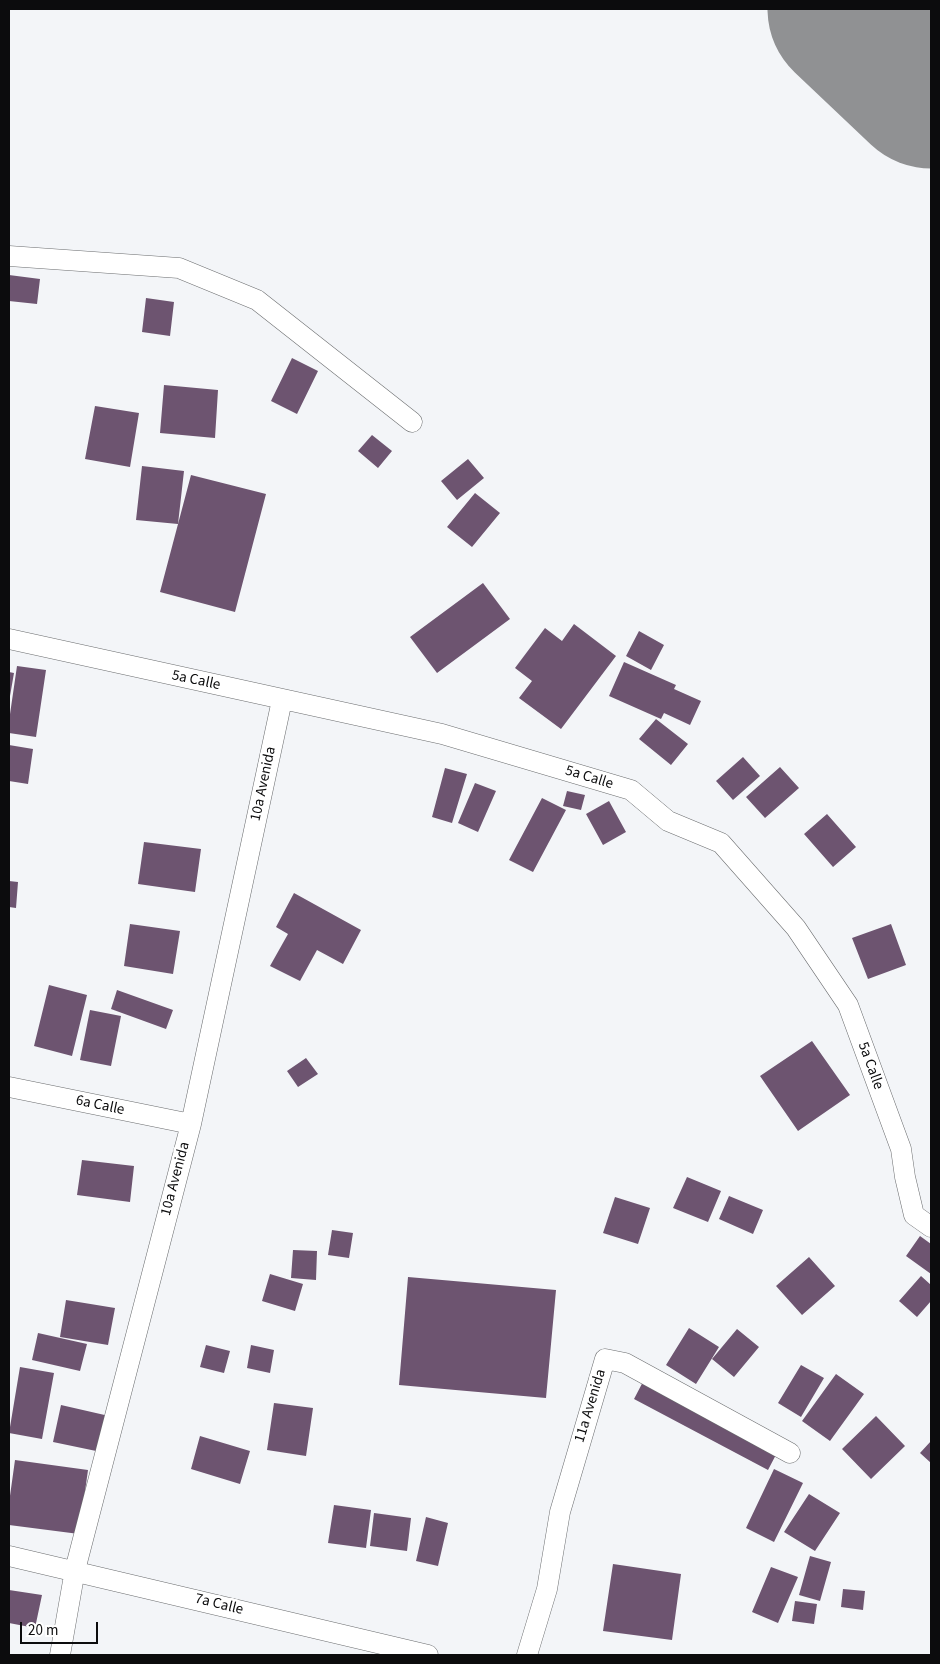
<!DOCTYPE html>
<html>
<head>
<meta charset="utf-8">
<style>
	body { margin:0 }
	#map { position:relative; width:940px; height:1664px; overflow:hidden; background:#f3f5f8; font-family:"Source Sans 3",sans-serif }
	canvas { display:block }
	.frame { position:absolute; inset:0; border:10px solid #0c0c0d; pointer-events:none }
	.scale { position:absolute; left:20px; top:1622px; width:78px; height:22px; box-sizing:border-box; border:2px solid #0c0c0d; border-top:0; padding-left:6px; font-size:15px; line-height:18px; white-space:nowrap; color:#0c0c0d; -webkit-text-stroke:4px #fff; paint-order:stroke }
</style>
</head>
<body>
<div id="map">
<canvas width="940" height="1664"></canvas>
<div class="frame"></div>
<div class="scale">20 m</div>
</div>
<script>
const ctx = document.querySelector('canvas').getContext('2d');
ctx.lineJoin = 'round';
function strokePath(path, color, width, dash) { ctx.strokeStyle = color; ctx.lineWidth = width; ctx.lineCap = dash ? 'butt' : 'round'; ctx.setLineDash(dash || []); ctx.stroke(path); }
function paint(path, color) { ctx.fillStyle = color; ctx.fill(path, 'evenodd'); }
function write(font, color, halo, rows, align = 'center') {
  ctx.font = font + ' "Source Sans 3",sans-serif'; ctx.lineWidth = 5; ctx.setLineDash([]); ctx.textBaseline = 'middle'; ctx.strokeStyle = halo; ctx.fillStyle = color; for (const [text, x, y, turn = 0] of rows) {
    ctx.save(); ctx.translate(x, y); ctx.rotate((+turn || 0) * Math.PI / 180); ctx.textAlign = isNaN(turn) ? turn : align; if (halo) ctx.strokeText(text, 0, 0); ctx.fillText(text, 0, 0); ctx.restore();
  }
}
strokePath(new Path2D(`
	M 905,55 L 931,49`), '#909193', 70);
strokePath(new Path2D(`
	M 855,9 L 931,81`), '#909193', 175);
paint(new Path2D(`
	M 9,275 L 40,279 L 37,304 L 9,301 Z
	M 146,298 L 174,302 L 170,336 L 142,332 Z
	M 292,358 L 318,371 L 297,414 L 271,401 Z
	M 164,385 L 218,390 L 215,438 L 160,433 Z
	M 95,406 L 139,413 L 130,467 L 85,459 Z
	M 372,435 L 392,451 L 378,468 L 358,451 Z
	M 468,459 L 484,478 L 457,500 L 441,481 Z
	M 142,466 L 184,471 L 178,524 L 136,520 Z
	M 191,475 L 266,494 L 235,612 L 160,592 Z
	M 475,493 L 500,513 L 472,547 L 447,527 Z
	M 483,583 L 510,619 L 437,673 L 410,637 Z
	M 574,624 L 616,656 L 561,729 L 519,698 L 532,681 L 515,668 L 545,628 L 562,641 Z
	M 639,631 L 664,645 L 651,670 L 626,656 Z
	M 624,662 L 676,685 L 674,689 L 701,701 L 690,725 L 664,713 L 661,719 L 609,696 Z
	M 17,666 L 46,670 L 36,737 L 9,733 L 9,721 Z
	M 9,672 L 14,673 L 10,696 L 9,696 Z
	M 656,719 L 688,744 L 671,765 L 639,739 Z
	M 9,745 L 33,749 L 28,784 L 9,781 Z
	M 743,757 L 760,776 L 733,800 L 716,781 Z
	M 780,767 L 799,788 L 765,818 L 746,797 Z
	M 445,768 L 467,774 L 452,823 L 432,817 Z
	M 475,783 L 496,791 L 478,832 L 458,823 Z
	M 567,791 L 585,795 L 581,810 L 563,806 Z
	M 542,798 L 566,810 L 533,872 L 509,860 Z
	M 609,801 L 626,832 L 603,845 L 586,814 Z
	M 827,814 L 856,847 L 833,867 L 804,834 Z
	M 144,842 L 201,849 L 195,892 L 138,884 Z
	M 9,881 L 18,882 L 16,908 L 9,907 Z
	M 294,893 L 361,930 L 343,964 L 317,950 L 300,981 L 270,966 L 288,934 L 276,927 Z
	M 130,924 L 180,931 L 173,974 L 124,966 Z
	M 891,924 L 906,965 L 868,979 L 852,938 Z
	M 49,985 L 87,995 L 72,1056 L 34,1046 Z
	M 117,990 L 173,1010 L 166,1029 L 111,1009 Z
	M 90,1010 L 121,1016 L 111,1066 L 80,1060 Z
	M 812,1041 L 850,1095 L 798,1131 L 760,1076 Z
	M 306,1058 L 318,1074 L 298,1087 L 287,1071 Z
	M 82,1160 L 134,1166 L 130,1202 L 77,1195 Z
	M 687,1177 L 721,1191 L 708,1222 L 673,1208 Z
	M 729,1196 L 763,1210 L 753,1234 L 719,1219 Z
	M 615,1197 L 650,1208 L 638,1244 L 603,1233 Z
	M 332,1230 L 353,1233 L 349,1258 L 328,1255 Z
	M 920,1236 L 931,1244 L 931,1274 L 906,1256 Z
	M 293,1250 L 317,1251 L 316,1280 L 291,1278 Z
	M 809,1257 L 835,1286 L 802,1315 L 776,1286 Z
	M 270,1274 L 303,1284 L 295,1311 L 262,1301 Z
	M 921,1276 L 931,1285 L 931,1301 L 917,1317 L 899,1301 Z
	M 408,1277 L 556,1290 L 546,1398 L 399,1385 Z
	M 66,1300 L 115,1308 L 108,1345 L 60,1337 Z
	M 689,1328 L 719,1347 L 696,1384 L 666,1365 Z
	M 737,1329 L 759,1347 L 734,1377 L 712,1359 Z
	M 38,1333 L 87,1344 L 80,1371 L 32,1360 Z
	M 206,1345 L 230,1351 L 224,1373 L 200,1367 Z
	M 251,1345 L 274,1350 L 270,1373 L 247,1368 Z
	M 801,1365 L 824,1378 L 801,1417 L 778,1403 Z
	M 20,1367 L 54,1373 L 42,1439 L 9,1433 Z
	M 836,1374 L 864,1394 L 830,1441 L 802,1421 Z
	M 646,1376 L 780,1447 L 768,1470 L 634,1399 Z
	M 274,1403 L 313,1408 L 306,1456 L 267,1450 Z
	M 61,1405 L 109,1416 L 101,1452 L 53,1442 Z
	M 876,1416 L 905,1446 L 871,1479 L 842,1449 Z
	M 200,1436 L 250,1451 L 240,1484 L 191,1469 Z
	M 931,1441 L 931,1463 L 920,1453 Z
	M 15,1460 L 88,1470 L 79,1534 L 9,1525 L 9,1503 Z
	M 774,1469 L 803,1483 L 774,1542 L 746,1528 Z
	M 809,1494 L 840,1513 L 815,1551 L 784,1532 Z
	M 334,1505 L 371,1510 L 366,1548 L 328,1543 Z
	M 374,1513 L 411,1518 L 407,1551 L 370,1546 Z
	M 426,1517 L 448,1523 L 438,1566 L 416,1561 Z
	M 810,1556 L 831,1562 L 820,1601 L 799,1595 Z
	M 613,1564 L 681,1574 L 672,1640 L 603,1631 Z
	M 771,1567 L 798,1577 L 778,1623 L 752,1612 Z
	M 843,1589 L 865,1591 L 863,1610 L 841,1607 Z
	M 9,1590 L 42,1595 L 35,1628 L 9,1623 Z
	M 795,1601 L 817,1604 L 814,1624 L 792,1621 Z`), '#6d5470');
const street = new Path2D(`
	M 9,256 L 179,268 L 257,300 L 412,422
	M 9,639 L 442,734 L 631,790 L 668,821 L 721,843 L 796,928 L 848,1005 L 901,1149 L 905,1177 L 914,1215 L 931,1227
	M 9,1087 L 191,1124
	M 9,1556 L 428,1655
	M 60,1655 L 75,1570 L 191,1124 L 282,700
	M 527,1655 L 547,1589 L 560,1512 L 605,1359 L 625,1363 L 790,1453`);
strokePath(street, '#6b6d6f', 21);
strokePath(street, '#fff', 20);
write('15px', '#0c0c0d', '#fff', [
	["5a Calle",196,681,12],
	["5a Calle",589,778,17],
	["10a Avenida",264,784,-78],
	["5a Calle",870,1066,70],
	["6a Calle",100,1106,12],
	["10a Avenida",176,1179,-75],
	["11a Avenida",591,1406,-73],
	["7a Calle",219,1605,14]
]);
</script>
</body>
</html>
